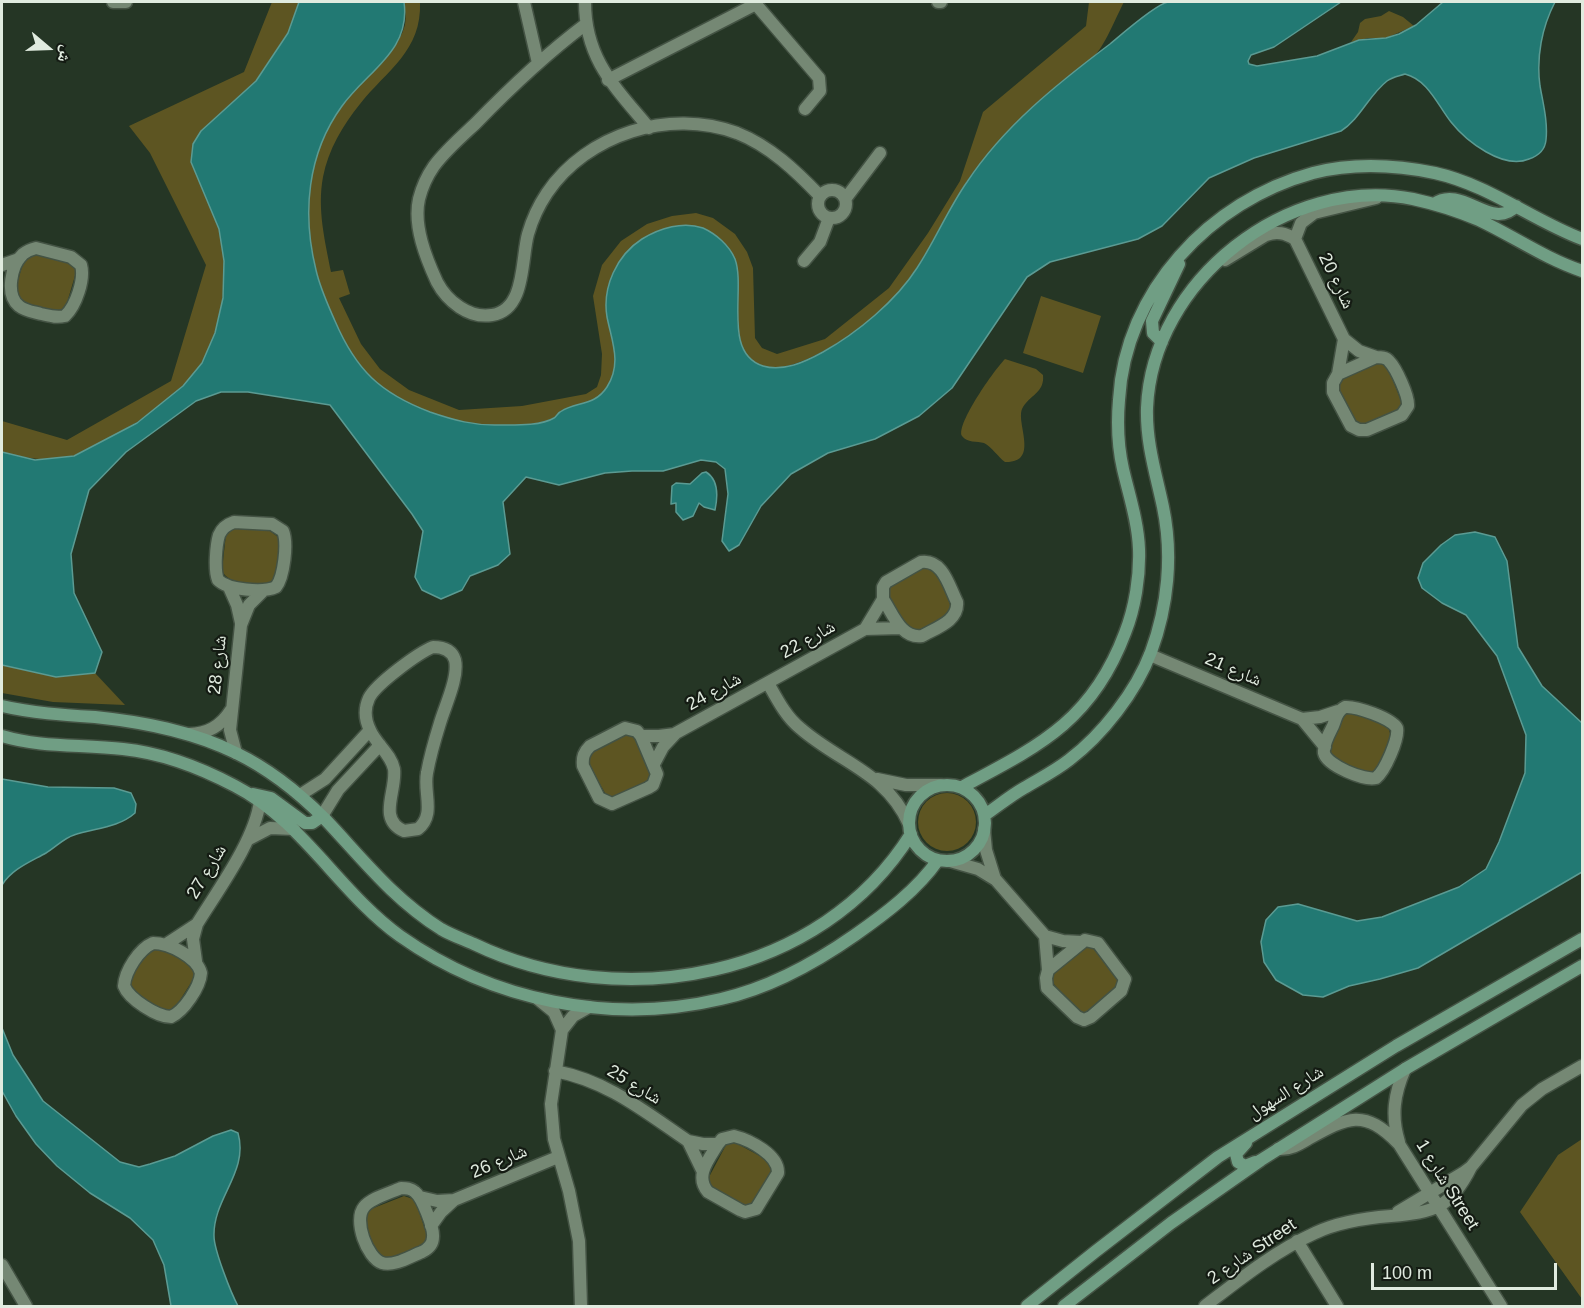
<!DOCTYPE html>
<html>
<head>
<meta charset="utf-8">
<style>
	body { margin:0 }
	#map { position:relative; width:1584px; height:1308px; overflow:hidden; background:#253625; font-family:Helvetica,"Noto Naskh Arabic",sans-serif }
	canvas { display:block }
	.frame { position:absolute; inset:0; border:3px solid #e0ebdf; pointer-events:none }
	.north { position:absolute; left:18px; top:18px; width:60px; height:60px; -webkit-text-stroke:4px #141b13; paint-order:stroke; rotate:109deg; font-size:16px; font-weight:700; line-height:24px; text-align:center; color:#e0ebdf }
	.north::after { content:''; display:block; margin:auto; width:21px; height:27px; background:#e0ebdf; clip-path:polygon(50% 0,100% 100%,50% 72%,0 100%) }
	.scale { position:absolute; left:1371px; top:1263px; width:186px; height:27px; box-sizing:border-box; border:3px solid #e0ebdf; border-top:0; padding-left:8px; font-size:18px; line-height:21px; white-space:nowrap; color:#e0ebdf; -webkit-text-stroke:4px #141b13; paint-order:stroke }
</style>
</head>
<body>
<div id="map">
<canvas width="1584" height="1308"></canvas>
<div class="frame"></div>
<div class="north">ش</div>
<div class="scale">100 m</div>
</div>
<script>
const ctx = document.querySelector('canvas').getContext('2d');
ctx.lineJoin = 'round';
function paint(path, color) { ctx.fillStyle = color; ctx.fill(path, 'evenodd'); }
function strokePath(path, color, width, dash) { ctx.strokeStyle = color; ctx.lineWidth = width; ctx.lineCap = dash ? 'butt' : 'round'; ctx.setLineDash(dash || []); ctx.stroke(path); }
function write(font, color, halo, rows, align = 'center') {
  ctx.font = font + ' Helvetica,"Noto Naskh Arabic",sans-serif'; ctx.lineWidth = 4.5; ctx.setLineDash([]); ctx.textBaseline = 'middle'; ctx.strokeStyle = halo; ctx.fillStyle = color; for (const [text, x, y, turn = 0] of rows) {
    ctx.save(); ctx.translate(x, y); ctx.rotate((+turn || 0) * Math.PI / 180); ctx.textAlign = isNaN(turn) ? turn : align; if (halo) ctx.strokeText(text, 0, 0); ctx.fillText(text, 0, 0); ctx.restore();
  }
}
paint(new Path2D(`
	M 272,2 L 299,2 L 288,33 L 256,81 L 201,131 L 191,162 C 200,184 214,207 220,230 C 229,269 224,329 202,363 C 185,389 149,416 122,431 C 108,438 88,452 74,456 C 49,463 25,458 2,452 L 2,421 L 67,440 L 171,381 L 206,265 L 150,153 L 129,126 L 244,72 Z
	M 404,2 L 420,2 C 422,51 387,70 360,104 C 343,125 328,150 323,177 C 317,209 325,241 331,272 L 343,270 L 350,294 L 339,298 L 361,344 L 380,369 L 409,390 L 459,410 L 522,406 L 586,394 L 597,387 L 601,375 L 602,354 L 593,296 L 602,265 L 621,241 L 647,224 L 672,216 L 696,213 L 713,218 L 735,234 L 747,252 L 753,268 L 755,338 L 762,348 L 777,354 L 825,339 L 889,288 L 928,233 L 960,181 L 983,112 L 1086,26 L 1089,2 L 1124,2 C 1117,15 1106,43 1096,54 C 1087,64 1072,73 1061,82 C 1036,103 1013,124 993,149 C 984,159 974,170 967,181 C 944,217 927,257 901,290 C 879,318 795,382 758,365 C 724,348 746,286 734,258 C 731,248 722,240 714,234 L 616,267 C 612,278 606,290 606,302 C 606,331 625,357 608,386 C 600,398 587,404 574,407 C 570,408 564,408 561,411 C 557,413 556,418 551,419 C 534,426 511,425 493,426 C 472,426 454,420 435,414 C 414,406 392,398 375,382 C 333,342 310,270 308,213 C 306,176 321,136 342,106 C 358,83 396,54 404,28 C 407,20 405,11 404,2 Z
	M 1389,11 L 1403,17 L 1414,26 L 1386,38 L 1368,38 L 1351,42 L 1358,32 L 1360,23 L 1365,19 L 1381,16 Z
	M 32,252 L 72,262 L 77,269 L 66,306 L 59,313 L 54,313 L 20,302 L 15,290 L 25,257 Z
	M 1041,296 L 1101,316 L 1083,373 L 1023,353 Z
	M 1005,359 L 1036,369 L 1043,375 C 1045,393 1029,395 1022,409 C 1016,424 1040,463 1005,462 C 998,457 992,447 984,443 C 977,441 967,443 962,436 C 956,424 995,369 1005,359 Z
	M 1376,362 L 1385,364 L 1388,368 L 1402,403 L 1397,412 L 1365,426 L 1353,421 L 1339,390 C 1339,373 1363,368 1376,362 Z
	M 238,527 L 270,531 L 278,537 L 280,542 L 276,577 L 270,584 C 255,585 227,585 222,570 L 226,534 L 233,528 Z
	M 923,567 C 936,567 953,599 950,611 L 947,615 L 916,632 L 907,631 L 887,597 L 888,588 Z
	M 2,665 L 56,677 L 95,673 L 125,705 L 53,702 L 2,693 Z
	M 1345,712 L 1354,712 L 1388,726 L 1391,737 L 1378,769 L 1371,775 L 1333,762 L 1328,749 Z
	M 624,734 L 633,735 L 636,739 L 653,773 L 648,782 L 617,799 L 608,798 L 588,764 C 588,747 611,741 624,734 Z
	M918 822a29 29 0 1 1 58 0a29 29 0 1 1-58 0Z
	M 1091,946 L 1116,975 L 1118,984 L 1115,989 L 1088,1012 L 1079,1013 L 1053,983 L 1052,974 L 1082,947 Z
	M 163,947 L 190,965 L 195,973 L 194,978 L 175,1008 L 167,1012 L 133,992 C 125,978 142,960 149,948 Z
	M 1582,1139 L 1582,1299 L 1520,1212 L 1558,1155 Z
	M 734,1142 L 771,1162 L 772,1173 L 755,1204 L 747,1208 C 734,1201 708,1194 709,1177 L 726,1145 Z
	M 404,1196 L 413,1199 L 416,1203 L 428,1238 L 422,1247 L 385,1260 C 374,1250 359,1221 371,1209 Z`), '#5d5522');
const water = new Path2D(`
	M 299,2 L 404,2 C 411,51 367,71 342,106 C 307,154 302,214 316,270 C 320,288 328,305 335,321 C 356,370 380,393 430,412 C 453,420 475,426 500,425 C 515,425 541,426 554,418 C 556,417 558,413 560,412 C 576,401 594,407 607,387 C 622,363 612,342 607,317 C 602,287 617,255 642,239 C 660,228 683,221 703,228 C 716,234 729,245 735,259 C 746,289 722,353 763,366 C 783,372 805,362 823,352 C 857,333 896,301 917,268 C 935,241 948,209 967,182 C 1004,126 1057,84 1110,44 C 1122,34 1156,4 1168,2 C 1182,0 1200,2 1214,2 C 1256,2 1298,1 1341,2 L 1274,47 L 1251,55 L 1248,61 L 1249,64 L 1257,66 L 1317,56 L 1359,40 L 1386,38 L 1399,34 L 1416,25 L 1443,2 L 1555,2 C 1542,27 1536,57 1540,86 C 1543,103 1548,122 1546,140 C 1545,150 1538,156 1529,159 C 1503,170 1466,141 1451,122 C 1437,104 1428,80 1405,74 C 1399,76 1392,77 1387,81 C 1369,95 1360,119 1341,131 L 1254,158 L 1209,178 L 1162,226 L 1138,239 L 1050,262 L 1027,277 L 952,388 L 919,416 L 875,439 L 828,453 L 791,474 L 761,506 L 739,545 L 729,551 L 722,541 L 728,494 L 725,469 L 716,462 L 701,460 L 663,471 L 632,471 L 605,473 L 559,485 L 526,477 L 503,502 L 510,554 L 498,565 L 470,576 L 462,590 L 441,599 L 422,590 L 415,577 L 423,531 L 412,514 L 330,405 L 248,392 L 221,392 L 196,401 L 126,452 L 89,490 L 71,554 L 74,593 L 102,652 L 95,673 L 56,677 L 2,665 L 2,452 L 35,460 L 74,456 L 137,423 L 183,386 L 202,363 L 215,333 L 223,298 L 224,261 L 219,229 L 191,162 L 193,144 L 201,131 L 256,81 L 288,33 Z
	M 706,472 C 719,480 718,496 715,510 L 704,507 L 699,503 L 693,516 L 683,520 L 676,512 L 676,503 L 671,504 L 672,486 L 676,483 L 690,484 L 702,473 Z
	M 1475,532 L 1495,537 L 1507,561 L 1518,647 L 1542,686 L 1582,723 L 1582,872 L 1418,968 L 1380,979 L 1349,986 L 1323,997 L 1303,995 L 1276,980 L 1264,962 L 1261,942 L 1266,920 L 1278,907 L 1298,904 L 1357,921 L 1382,917 L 1459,887 L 1486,869 L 1499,842 L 1525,773 L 1526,735 L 1497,656 L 1466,615 L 1442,603 L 1422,588 L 1418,578 L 1423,563 L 1441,545 L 1455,535 Z
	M 2,779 L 48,787 L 114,788 L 131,793 L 136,804 L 135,813 C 118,828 95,828 74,835 C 64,838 56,847 46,853 C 30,862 12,869 2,885 Z
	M 2,1028 L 13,1055 L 43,1101 L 120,1162 L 139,1167 L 150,1164 L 175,1156 L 213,1136 L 231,1130 L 238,1133 C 249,1172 213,1198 214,1236 C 214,1250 231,1293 238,1306 L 171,1306 L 164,1265 L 153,1240 L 130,1218 L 90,1193 L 57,1166 L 36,1144 L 16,1116 L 2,1091 Z`);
paint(water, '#227973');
strokePath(water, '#5b9b93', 1.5);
const street = new Path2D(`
	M 113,2 L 126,2
	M 524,2 L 538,63
	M 585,2 C 585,59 615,87 649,128
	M 754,2 L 819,78 L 820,91 L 805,109
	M 938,2 L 941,2
	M 586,24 C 546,54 510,88 475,124 C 461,137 445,151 434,166 C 427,176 422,187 419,199 C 413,226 426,258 437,282 C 447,301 469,319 492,315 C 526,310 521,259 528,234 C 532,220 539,205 547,193 C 587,134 669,108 737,133 C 770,146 796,171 820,196
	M 608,80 L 756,4
	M818 204a14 14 0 1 1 28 0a14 14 0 1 1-28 0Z
	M 846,198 L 880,153
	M 1295,239 L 1301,223 L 1314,213 L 1376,198
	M 36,248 L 71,257 L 81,265 C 85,279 76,306 65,316 C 56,318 50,316 41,314 C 34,312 25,311 19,306 C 5,295 11,265 23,254 C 27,251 32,249 36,248 Z
	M 1225,260 L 1266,235 C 1277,231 1285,233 1295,239 L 1344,339 L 1359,351 L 1376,357
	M 804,261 L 820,242 L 829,218
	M 2,265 L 19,259
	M 1376,357 C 1381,357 1386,357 1389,361 C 1396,368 1409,396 1408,406 L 1402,415 L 1367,430 L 1359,430 L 1351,426 L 1333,392 L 1333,383 L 1338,374 Z
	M 1338,374 L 1344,339
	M 234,522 L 272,524 L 283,531 C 288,543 284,577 276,587 C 263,593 228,590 218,580 C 214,570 216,545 219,535 C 222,528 228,524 234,522 Z
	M 921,562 C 943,559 949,586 957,602 C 959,621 936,628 922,636 C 901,639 893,614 883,599 L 883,587 L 886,582 Z
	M 229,587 L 237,605 L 241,623
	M 865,629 L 883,599
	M 433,647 C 443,647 452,650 455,660 C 459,677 445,706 440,723 C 435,739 430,756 427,773 C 423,793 436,814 418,829 L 404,831 C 377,819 397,791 394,769 C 391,754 376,744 370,730 C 365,720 364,709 369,698 C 376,684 418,653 433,647 Z
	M 1150,655 L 1302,719 L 1325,747
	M 768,683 C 777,699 786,717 800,728 C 840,763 886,772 909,824
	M 1345,707 C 1356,706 1391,718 1397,728 C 1399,739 1385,771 1376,778 C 1365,781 1327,766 1324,753 C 1323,744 1329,734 1333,726 C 1336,718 1337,711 1345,707 Z
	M 1302,719 L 1320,717 L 1338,711
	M 625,728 L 637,731 L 641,736 L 657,774 L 653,785 L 648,788 L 612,804 L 599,798 L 583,766 C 582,757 584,752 590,746 Z
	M 189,734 C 208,734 221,726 231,710
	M 641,736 L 659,736 L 675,734
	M 236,753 L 230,730 L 241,625 L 249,605 L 263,591
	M 654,764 L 663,747 L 676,733 L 865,629 L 901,628
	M 877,779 L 906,785 L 941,785
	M 300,795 L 325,779 L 370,730
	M 322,816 L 338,790 L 380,745
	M 984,829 L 986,850 L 995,879
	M 249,839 L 270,828 L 294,829
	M 950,861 L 978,869 L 996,880 L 1045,936 L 1063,941 L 1081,942
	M 1045,936 L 1048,970
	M 1085,940 L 1098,943 L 1125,979 L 1121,991 L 1091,1017 L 1084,1020 L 1077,1017 L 1047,988 L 1046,978 L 1048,970 Z
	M 153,943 C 169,943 197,957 201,973 C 200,987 184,1011 171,1017 C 157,1017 129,999 124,986 C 125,971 139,949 153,943 Z
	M 165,945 L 197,924
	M 196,961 L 193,939 L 197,924 C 218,890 255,840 260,801
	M 538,999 L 554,1012 L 562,1030
	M 555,1071 C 608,1081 645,1112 688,1141 L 703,1144 L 718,1144 L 722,1139 L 734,1136 C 750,1140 779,1155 778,1173 L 756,1209 L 745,1212 L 740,1210 L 708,1192 C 694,1176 709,1159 718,1144
	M 688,1141 L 703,1172
	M 1399,1142 C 1391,1116 1394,1094 1405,1069
	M 1278,1149 C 1289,1150 1298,1145 1308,1139 C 1348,1117 1364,1108 1399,1144 L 1501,1306
	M 401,1188 C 406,1188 411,1188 415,1192 C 422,1197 434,1228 433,1237 C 433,1245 428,1249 422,1252 C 411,1256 394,1267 382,1263 C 367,1258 353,1220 364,1207 C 371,1198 390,1193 401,1188 Z
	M 420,1197 L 437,1201 L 454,1200
	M 1398,1212 L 1463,1173 L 1471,1167 L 1522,1105 L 1542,1089 L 1582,1066
	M 431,1226 L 441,1212 L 454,1200 L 558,1157
	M 1297,1241 L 1337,1306
	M 2,1265 L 26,1306
	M 581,1306 L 579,1241 L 569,1191 L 554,1139 L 551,1104 L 562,1030 L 573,1016 L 589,1007
	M 1205,1306 C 1239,1280 1275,1251 1315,1233 C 1338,1222 1365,1218 1391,1216 C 1434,1212 1450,1209 1471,1167`);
const secondary = new Path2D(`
	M 1434,204 C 1462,184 1492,232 1516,206
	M 1162,342 L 1153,333 L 1152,321 L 1179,264
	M 2,706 C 32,713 63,715 95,717 C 143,722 192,731 236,753 C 269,769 298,792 324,818 C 362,858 392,898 441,929 C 451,935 463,939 474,944 C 622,1015 821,978 911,834
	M 2,736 C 42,748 82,744 123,749 C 162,753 201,768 235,786 C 303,821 339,892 400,936 C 492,1001 611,1025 721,999 C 770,988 815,963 855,935 C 885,914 917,890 938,860
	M909 823a38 38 0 1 1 76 0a38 38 0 1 1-76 0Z
	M 962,787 C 1039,746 1092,721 1125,633 C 1135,608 1140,576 1139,549 C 1138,522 1129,495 1123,469 C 1118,447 1117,423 1119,400 C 1125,291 1210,201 1313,173 C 1352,163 1396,165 1435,173 C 1489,185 1532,220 1582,239
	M 253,794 L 271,798 L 305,823 L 312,823 L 322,816
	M 985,815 C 998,806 1010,796 1024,788 C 1039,779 1055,771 1069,760 C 1102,735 1136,692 1151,652 C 1168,606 1173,555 1163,507 C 1156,474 1146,443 1147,408 C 1152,281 1288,174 1413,199 C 1436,204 1458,211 1479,220 C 1515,237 1544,258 1582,271
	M 1246,1143 L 1236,1154 L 1238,1162 L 1245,1166 L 1255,1162
	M 1027,1306 L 1096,1251 L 1218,1157 L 1396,1046 L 1582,939
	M 1064,1306 L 1171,1223 L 1261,1160 L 1405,1069 L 1582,966`);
strokePath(street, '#445344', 15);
strokePath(secondary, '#445344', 15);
strokePath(street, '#758874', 12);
strokePath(secondary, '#709e84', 12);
write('18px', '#e0ebdf', '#141b13', [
	["شارع 20",1336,281,64],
	["شارع 22",808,640,-29],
	["شارع 28",218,665,-84],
	["شارع 21",1233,670,23],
	["شارع 24",714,692,-29],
	["شارع 27",207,872,-59],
	["شارع 25",634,1085,31],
	["شارع السهول",1286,1093,-32],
	["شارع 26",499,1162,-23],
	["شارع 1 Street",1447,1185,58],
	["شارع 2 Street",1252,1252,-34]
]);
</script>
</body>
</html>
